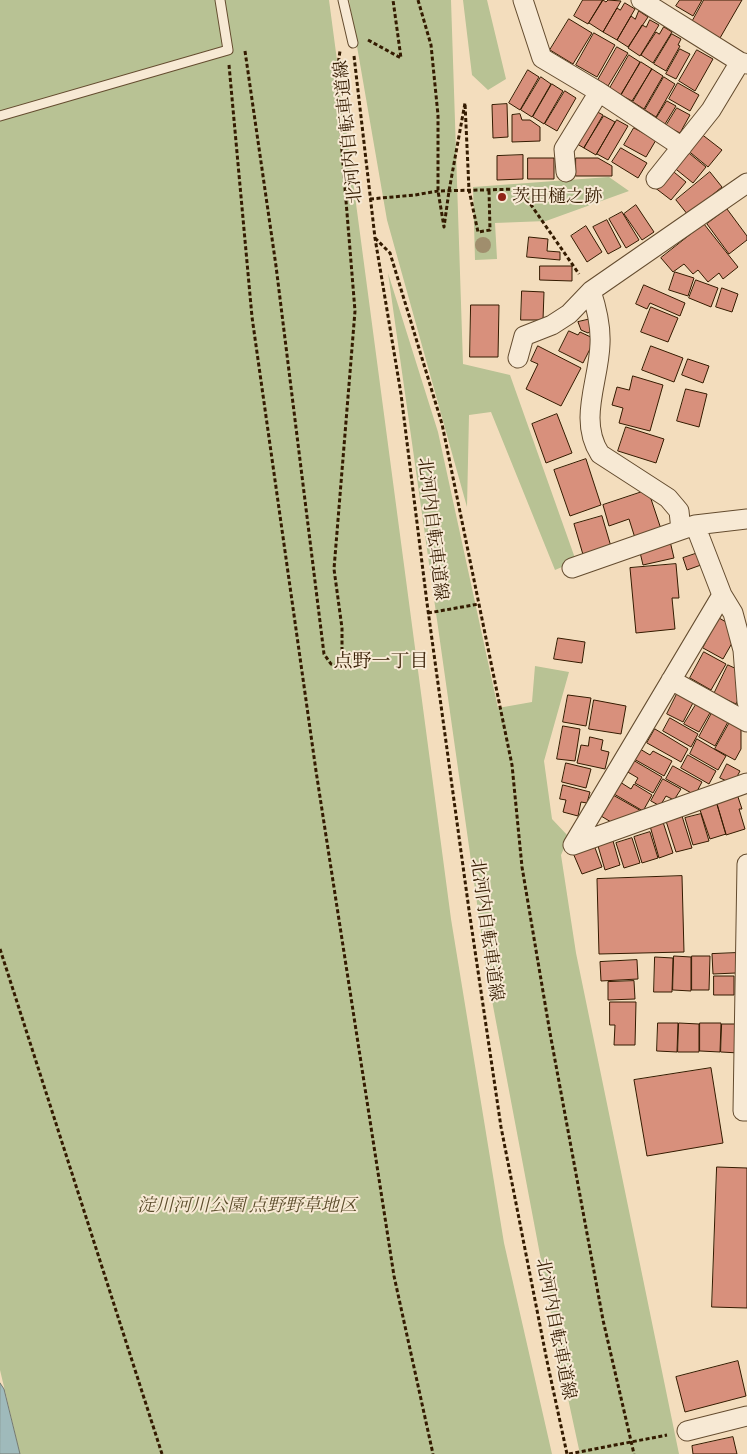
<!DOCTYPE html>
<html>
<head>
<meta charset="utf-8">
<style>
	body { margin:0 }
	canvas { display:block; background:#f3ddbd }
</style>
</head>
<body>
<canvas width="747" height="1454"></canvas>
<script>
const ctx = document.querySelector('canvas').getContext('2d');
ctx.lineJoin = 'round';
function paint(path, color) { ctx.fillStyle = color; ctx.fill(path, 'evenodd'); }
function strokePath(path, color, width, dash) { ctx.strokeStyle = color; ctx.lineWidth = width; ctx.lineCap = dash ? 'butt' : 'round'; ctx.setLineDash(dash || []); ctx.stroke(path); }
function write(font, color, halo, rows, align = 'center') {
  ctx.font = font + ' "Gentium Book Plus","Noto Serif JP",serif'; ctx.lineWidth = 4; ctx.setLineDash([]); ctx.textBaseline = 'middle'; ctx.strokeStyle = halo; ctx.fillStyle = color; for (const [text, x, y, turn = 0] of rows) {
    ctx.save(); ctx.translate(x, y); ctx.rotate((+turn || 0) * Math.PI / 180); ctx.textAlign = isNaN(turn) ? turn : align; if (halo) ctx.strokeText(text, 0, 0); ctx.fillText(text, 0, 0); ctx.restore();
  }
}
paint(new Path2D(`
	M 0,0 L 329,0 L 451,919 L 504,1243 L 552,1454 L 20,1454 L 0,1370 Z
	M 349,0 L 451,0 L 463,364 L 510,375 L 576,561 L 555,570 L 491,412 L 469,415 L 467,507 L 387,220 Z
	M 463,0 L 487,0 L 506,79 L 488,90 L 472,75 Z
	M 609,177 L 629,191 L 546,221 L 495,223 L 497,259 L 475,260 L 473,187 Z
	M 388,273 L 438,432 L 498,708 L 532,702 L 535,666 L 569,672 L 544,761 L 552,819 L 569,837 L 561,855 L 576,953 L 679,1454 L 580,1454 L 561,1366 L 487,974 Z`), '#b8c294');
const water = new Path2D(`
	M 0,1383 L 4,1389 L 20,1454 L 0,1454 Z`);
paint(water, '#9fbabb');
strokePath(water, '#747a70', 1);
const building = new Path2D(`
	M 583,0 L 603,0 L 588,24 L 574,16 Z
	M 603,0 L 606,2 L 608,0 L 621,1 L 603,32 L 589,23 Z
	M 680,0 L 702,0 L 693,16 L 676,6 Z
	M 704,0 L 742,0 L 720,38 L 692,22 Z
	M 625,3 L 635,9 L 617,40 L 603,32 L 617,8 L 620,10 Z
	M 639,11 L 648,17 L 628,47 L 617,40 L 631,16 L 635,19 Z
	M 569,19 L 592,33 L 573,64 L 550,50 Z
	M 650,20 L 659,25 L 640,56 L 628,48 L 642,25 L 646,27 Z
	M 664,27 L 672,32 L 653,63 L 641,55 L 656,32 L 659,34 Z
	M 594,33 L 615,45 L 597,77 L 576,65 Z
	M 672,34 L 681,39 L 678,45 L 680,46 L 666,71 L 654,64 Z
	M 617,47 L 628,53 L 608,86 L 598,80 Z
	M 680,49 L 690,54 L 676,79 L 666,74 Z
	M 697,50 L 713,59 L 695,91 L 679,81 Z
	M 629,55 L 640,62 L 621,95 L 610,88 Z
	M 641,62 L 652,69 L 632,101 L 621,95 Z
	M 652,69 L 663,76 L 644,109 L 633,102 Z
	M 528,70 L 539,77 L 520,110 L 509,103 Z
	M 541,77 L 551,84 L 532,117 L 521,110 Z
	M 664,77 L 675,84 L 656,117 L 645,110 Z
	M 678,83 L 699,95 L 690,111 L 669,99 Z
	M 552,84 L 563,91 L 544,124 L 533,117 Z
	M 565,91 L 576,98 L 557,131 L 545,124 Z
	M 667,101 L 676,106 L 665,124 L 656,119 Z
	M 507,104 L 508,137 L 493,138 L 492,105 Z
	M 677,108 L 690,115 L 680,133 L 666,126 Z
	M 592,109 L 603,115 L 584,148 L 572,141 Z
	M 520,114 L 522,120 L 530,120 L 540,127 L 540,141 L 512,142 L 512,115 Z
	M 604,116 L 615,122 L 596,155 L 584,148 Z
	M 617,120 L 628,126 L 608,160 L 597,154 Z
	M 634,128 L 656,140 L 646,157 L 624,145 Z
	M 700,133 L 722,150 L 708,167 L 686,149 Z
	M 621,148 L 647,163 L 638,178 L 612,162 Z
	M 684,149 L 706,167 L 693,183 L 672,166 Z
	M 523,155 L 523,179 L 497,180 L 497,156 Z
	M 528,158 L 554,158 L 554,179 L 528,179 Z
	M 576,158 L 598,158 L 612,166 L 612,176 L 576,176 Z
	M 669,168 L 686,182 L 671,200 L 654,187 Z
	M 710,172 L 722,187 L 688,215 L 676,200 Z
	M 636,205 L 654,232 L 642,240 L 624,214 Z
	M 727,209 L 747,236 L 747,240 L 729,254 L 707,224 Z
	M 622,212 L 639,240 L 626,248 L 609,219 Z
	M 607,220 L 621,247 L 608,254 L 593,227 Z
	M 704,224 L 738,267 L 723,279 L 719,273 L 708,282 L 698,270 L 693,274 L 684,264 L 673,272 L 661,258 Z
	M 586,226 L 602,252 L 587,262 L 571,236 Z
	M 529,237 L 548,239 L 547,251 L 560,252 L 560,260 L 527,257 Z
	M 540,266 L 572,266 L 572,281 L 540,280 Z
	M 675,272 L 694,278 L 688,296 L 669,290 Z
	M 696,280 L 718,288 L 711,307 L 689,298 Z
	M 644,285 L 685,303 L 680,316 L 650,303 L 647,309 L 636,304 Z
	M 722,288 L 738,294 L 732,312 L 716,307 Z
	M 522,291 L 544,292 L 543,320 L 521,320 Z
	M 471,305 L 499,305 L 498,357 L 470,357 Z
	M 651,307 L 678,318 L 668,342 L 641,332 Z
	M 591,319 L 594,329 L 588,333 L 581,330 L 578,322 Z
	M 569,331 L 578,335 L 580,332 L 595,339 L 583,363 L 559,351 Z
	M 538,346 L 581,368 L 561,406 L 526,389 L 538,364 L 531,361 Z
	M 651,346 L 683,358 L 674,382 L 642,370 Z
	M 688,359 L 709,366 L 703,383 L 682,375 Z
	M 633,376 L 663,385 L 650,431 L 619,423 L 623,408 L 612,405 L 617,387 L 629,390 Z
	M 686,389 L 707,394 L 699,427 L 677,421 Z
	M 557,414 L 572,453 L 546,463 L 532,424 Z
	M 626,427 L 664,439 L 656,463 L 618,451 Z
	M 586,459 L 601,505 L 570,516 L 554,470 Z
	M 648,490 L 661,529 L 635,538 L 629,519 L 609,526 L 603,505 Z
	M 602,516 L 612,550 L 584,558 L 574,524 Z
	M 670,541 L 674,558 L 643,565 L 639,548 Z
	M 698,553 L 701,565 L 687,570 L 683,558 Z
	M 676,564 L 679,598 L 672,598 L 675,629 L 636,633 L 630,568 Z
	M 719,618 L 733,626 L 736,636 L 723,659 L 703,648 Z
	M 558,638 L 585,642 L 582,663 L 554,659 Z
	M 704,652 L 726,664 L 711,690 L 690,678 Z
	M 728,665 L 741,671 L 743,690 L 736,704 L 714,694 Z
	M 679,690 L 695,699 L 683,722 L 667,714 Z
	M 568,695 L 591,698 L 586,726 L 563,722 Z
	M 594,700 L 626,706 L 621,734 L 589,729 Z
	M 697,703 L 711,711 L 699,732 L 684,724 Z
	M 713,711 L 729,720 L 715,746 L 699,737 Z
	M 670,718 L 698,734 L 691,747 L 663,731 Z
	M 730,722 L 741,729 L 741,749 L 735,760 L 715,749 Z
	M 563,726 L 580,729 L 575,761 L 557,759 Z
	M 655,729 L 688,749 L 681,762 L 647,743 Z
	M 590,737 L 603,740 L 601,750 L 609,752 L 605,769 L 577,763 L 581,745 L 588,746 Z
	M 697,739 L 726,756 L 718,770 L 690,754 Z
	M 640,749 L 650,755 L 653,751 L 672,761 L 664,776 L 634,759 Z
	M 688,755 L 716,771 L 709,784 L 681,768 Z
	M 633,760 L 662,777 L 653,793 L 635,783 L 638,778 L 626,771 Z
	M 566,763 L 591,769 L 586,788 L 562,782 Z
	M 727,764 L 740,771 L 733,784 L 720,778 Z
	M 673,766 L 702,782 L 695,795 L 666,779 Z
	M 663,779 L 681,789 L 674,800 L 666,796 L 660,806 L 651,801 Z
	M 620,782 L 631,789 L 634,784 L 652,795 L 643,811 L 614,794 Z
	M 563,785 L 590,792 L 587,803 L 581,802 L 578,816 L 563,812 L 566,800 L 560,799 Z
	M 737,794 L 742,809 L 739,809 L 745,829 L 726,835 L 716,801 Z
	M 613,795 L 643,812 L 616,825 L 601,816 Z
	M 717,804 L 726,834 L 710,839 L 700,810 Z
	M 701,814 L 709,841 L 693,845 L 685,818 Z
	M 682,816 L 692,848 L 676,852 L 666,821 Z
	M 663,822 L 673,853 L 659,858 L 650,826 Z
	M 650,832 L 658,858 L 642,863 L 634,837 Z
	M 632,838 L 640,863 L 624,868 L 616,843 Z
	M 613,841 L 620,865 L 605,870 L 598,846 Z
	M 594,845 L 602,867 L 582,874 L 573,853 Z
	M 682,876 L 684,952 L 599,954 L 597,879 Z
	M 736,953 L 736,973 L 713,974 L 712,954 Z
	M 674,956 L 691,957 L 691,991 L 673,990 Z
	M 692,956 L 710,956 L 709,990 L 692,990 Z
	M 655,957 L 673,958 L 672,992 L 654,992 Z
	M 637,960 L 638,979 L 601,981 L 600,962 Z
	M 714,976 L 734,976 L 734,995 L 714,995 Z
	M 634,981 L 635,999 L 608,1000 L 608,982 Z
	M 610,1002 L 636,1002 L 635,1045 L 614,1045 L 615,1025 L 610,1025 Z
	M 658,1023 L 678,1023 L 677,1052 L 657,1051 Z
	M 679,1023 L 699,1024 L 699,1052 L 678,1052 Z
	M 700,1023 L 721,1023 L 720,1052 L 700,1051 Z
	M 722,1024 L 739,1024 L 739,1053 L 721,1052 Z
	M 711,1068 L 723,1143 L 647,1156 L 634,1080 Z
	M 717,1167 L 747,1168 L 747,1308 L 712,1307 Z
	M 738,1361 L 746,1396 L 685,1412 L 676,1377 Z
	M 733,1437 L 737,1454 L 693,1454 L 692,1446 Z`);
paint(building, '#d8907c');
strokePath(building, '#341b00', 1);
const lane = new Path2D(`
	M 343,0 L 353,43
	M 0,116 L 228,50 L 220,0`);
const street = new Path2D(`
	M 523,0 L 542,58 L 599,92 L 682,147
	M 641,0 L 740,62
	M 566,172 L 564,149 L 599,92
	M 656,179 L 711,110 L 740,62 L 747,64
	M 591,291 C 597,309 601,325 600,344 C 599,381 578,420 600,454 L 668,498 L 679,511 L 681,530
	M 518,358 L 524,336 L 552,325 L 569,314 L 591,291 L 747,183
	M 695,525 L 722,595 L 733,613 L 743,650 L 747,702
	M 572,568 L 695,525 L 747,519
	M 722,595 L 573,845 L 747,783
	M 671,680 L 747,722
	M 747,864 L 743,1111 L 747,1111
	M 687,1431 L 747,1416`);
strokePath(lane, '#644c2f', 11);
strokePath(street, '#644c2f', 21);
strokePath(new Path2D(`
	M 418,0 L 431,45 L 438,115 L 438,191 L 444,227 L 449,191 L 465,103 L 469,190 L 478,232 L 490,230 L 489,190
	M 368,40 L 401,58 L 393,0
	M 245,51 L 276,266 L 324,654 L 331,664 L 338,666 L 342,658 L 342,628 L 334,569 L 355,311 L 336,78 L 340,51
	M 354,56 L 375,238 L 401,394 L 427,603 L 469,910 L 501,1127 L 547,1361 L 567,1454
	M 229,65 L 252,317 L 316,771 L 394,1276 L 433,1454
	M 370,199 L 415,195 L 438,191 L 520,189 L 579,274
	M 375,238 L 390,253 L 442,424 L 512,765 L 522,867 L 550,1033 L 603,1320 L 634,1454
	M 428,613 L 479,604
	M 0,949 L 162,1454
	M 569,1454 L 667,1435`), '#341b00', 3, [4, 2.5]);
strokePath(lane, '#f7e9d4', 9);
strokePath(street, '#f7e9d4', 19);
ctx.fillStyle = '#a08e6d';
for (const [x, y] of [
	[483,245]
]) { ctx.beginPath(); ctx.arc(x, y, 8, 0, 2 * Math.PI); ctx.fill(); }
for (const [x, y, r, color] of [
	[502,197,5,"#8f2418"]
]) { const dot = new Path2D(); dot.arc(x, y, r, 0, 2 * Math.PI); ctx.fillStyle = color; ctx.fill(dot); strokePath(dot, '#f7e9d4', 2); }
write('18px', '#341b00', '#f7e9d4', [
	["北河内自転車道線",349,132,-96],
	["北河内自転車道線",432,529,83],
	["北河内自転車道線",486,930,82],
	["北河内自転車道線",555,1329,79]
]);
write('18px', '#341b00', '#f7e9d4', [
	["茨田樋之跡",512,197]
], 'left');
write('italic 18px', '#5c4d2c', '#f7e9d4', [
	["淀川河川公園 点野野草地区",247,1206]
]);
write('19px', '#341b00', '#f7e9d4', [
	["点野一丁目",381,662]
]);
</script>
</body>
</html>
